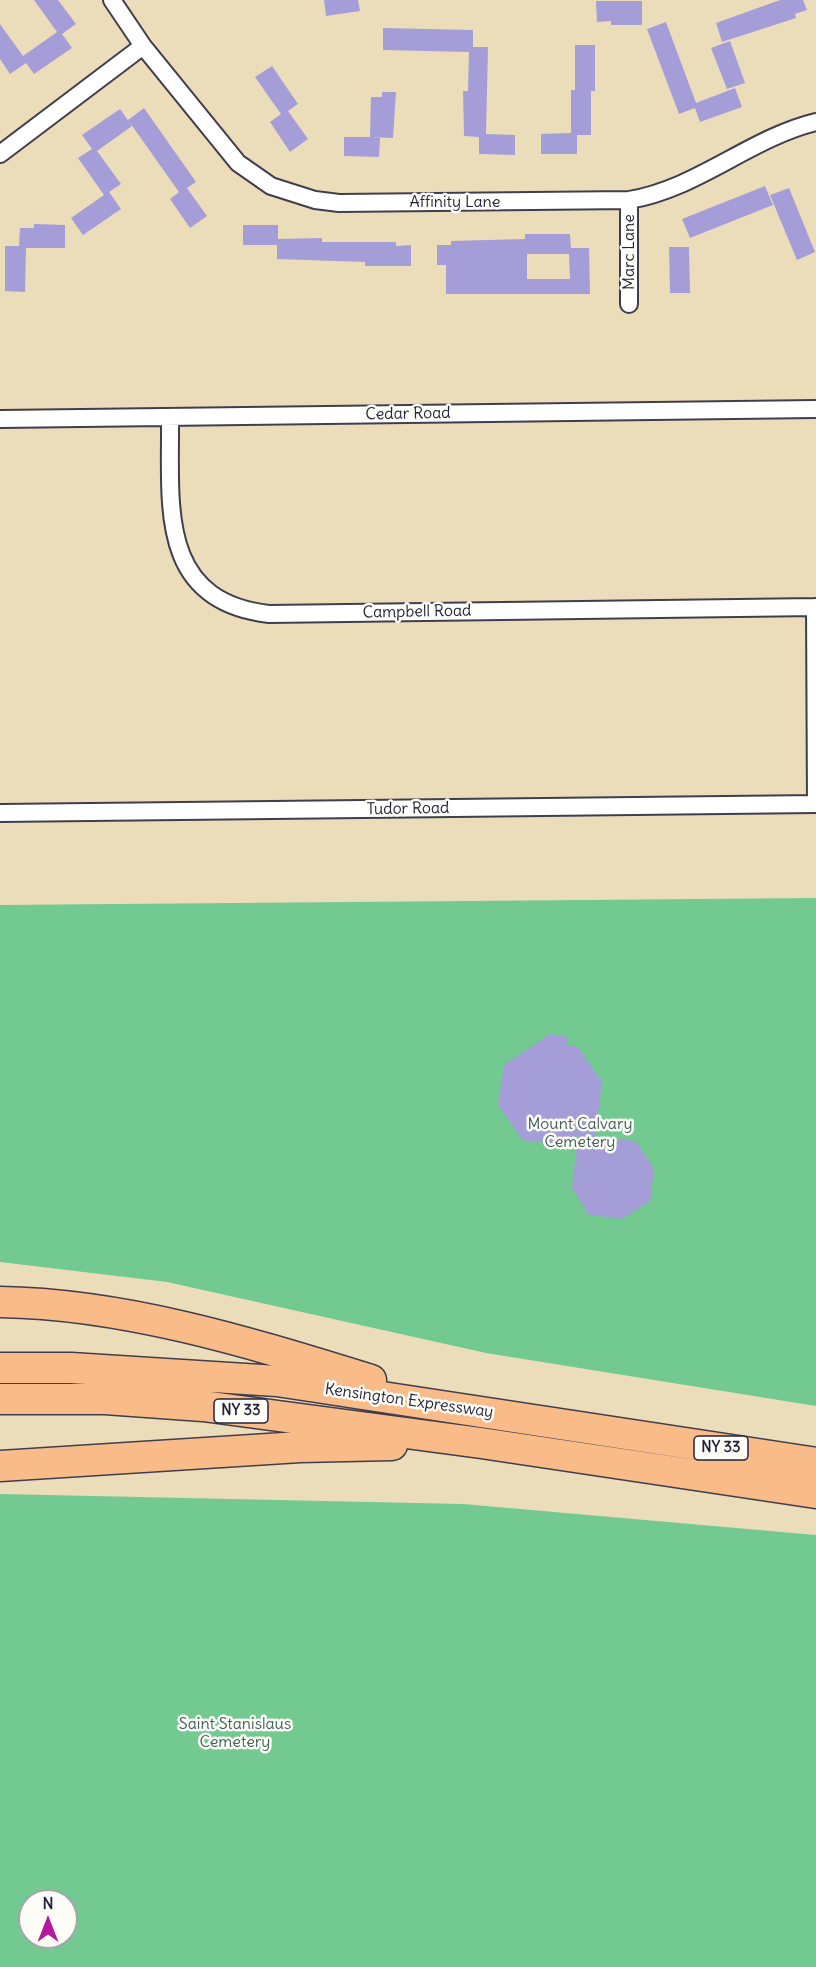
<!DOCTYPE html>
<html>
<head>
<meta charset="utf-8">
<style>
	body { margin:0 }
	#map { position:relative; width:816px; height:1967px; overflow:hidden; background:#ecddba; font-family:Delius,sans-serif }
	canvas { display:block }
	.north { position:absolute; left:18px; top:1889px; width:60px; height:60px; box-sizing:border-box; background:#fdfcf7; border:2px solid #a5a5ac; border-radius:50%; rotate:0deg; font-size:16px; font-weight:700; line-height:24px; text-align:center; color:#22223b }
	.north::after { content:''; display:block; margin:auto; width:21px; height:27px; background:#b5179e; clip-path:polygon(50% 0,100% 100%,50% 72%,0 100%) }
</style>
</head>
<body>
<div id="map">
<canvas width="816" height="1967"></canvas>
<div class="north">N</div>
</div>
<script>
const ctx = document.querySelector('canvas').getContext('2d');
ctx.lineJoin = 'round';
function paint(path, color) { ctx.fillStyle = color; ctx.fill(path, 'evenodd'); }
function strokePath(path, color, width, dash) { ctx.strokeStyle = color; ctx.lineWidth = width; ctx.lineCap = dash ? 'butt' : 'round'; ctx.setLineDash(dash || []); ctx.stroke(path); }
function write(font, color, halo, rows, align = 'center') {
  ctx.font = font + ' Delius,sans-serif'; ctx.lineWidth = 5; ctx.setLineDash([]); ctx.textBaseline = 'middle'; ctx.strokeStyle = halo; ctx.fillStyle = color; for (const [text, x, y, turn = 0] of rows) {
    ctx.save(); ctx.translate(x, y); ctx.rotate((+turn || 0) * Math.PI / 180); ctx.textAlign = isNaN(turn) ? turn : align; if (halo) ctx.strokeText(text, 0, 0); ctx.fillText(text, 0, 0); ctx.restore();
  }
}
paint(new Path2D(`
	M 816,898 L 816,1406 L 486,1353 L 167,1282 L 0,1262 L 0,905 Z
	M 0,1494 L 463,1504 L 816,1535 L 816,1967 L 0,1967 ZM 30,1901 L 66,1901 L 66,1937 L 30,1937 Z`), '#72ca90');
paint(new Path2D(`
	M 34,0 L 58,0 L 76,24 L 62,34 L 72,48 L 34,74 L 26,63 L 10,74 L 0,59 L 0,24 L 23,56 L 57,32 Z
	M 324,0 L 358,0 L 360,11 L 326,16 Z
	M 780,0 L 803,0 L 807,10 L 795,14 L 796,18 L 722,42 L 716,23 Z
	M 596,1 L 642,1 L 642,25 L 611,25 L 611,21 L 597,22 Z
	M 666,22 L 696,103 L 735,88 L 742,107 L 700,122 L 695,108 L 679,114 L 647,29 Z
	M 383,28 L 473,30 L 473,47 L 488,47 L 486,134 L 515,135 L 515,155 L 479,154 L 479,137 L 464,136 L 463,91 L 468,91 L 469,52 L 383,50 Z
	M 730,41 L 745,83 L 727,89 L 711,48 Z
	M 575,45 L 595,45 L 595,91 L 591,91 L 591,135 L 577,135 L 577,154 L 541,154 L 541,134 L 571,133 L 571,90 L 575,90 Z
	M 272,66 L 298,104 L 288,111 L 308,139 L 290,152 L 270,122 L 281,114 L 255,77 Z
	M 382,92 L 396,92 L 393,138 L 370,137 L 371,97 L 382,97 Z
	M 144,108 L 196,182 L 187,188 L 207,216 L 190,228 L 170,199 L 179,192 L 128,120 Z
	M 120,109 L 132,126 L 97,151 L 121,184 L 109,192 L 121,209 L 83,235 L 71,218 L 104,195 L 78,158 L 92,149 L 82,135 Z
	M 344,137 L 380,137 L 379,157 L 344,156 Z
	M 765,186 L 773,205 L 690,238 L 682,219 Z
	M 789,188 L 815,252 L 797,260 L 770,195 Z
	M 34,224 L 65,225 L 65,248 L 26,248 L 25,292 L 5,291 L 5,246 L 19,246 L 20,228 L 34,228 Z
	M 243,225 L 278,225 L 278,239 L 322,238 L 322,242 L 396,242 L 396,246 L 411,245 L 411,266 L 365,266 L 365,262 L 277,259 L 277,245 L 243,245 Z
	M 525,234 L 570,234 L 571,248 L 589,248 L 590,294 L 446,294 L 446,265 L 437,265 L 437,245 L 451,245 L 451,241 L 525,239 ZM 527,254 L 569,254 L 570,279 L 527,279 Z
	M 669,247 L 689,247 L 690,293 L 670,293 Z
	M 550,1034 L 568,1037 L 567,1045 L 578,1047 L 602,1082 L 595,1137 L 636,1141 L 654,1169 L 650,1201 L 622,1219 L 589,1215 L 572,1188 L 578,1134 L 561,1145 L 522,1140 L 498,1105 L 504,1065 Z`), '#a59dd8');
const minor = new Path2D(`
	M 112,0 L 143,46 L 238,163 L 271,186 L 315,200 L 339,203 L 629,200 C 697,189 750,138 816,122
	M 0,154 L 143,46
	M 629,200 L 629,304
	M 170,417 C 171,503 156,601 269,614 L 816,607
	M 0,419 L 816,409
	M 0,813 L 816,804 L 815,607`);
const motorway = new Path2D(`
	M 0,1302 C 127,1304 251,1343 371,1380
	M 0,1368 L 71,1368 L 277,1381 L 816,1463
	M 0,1399 L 105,1399 L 203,1406 L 481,1443 L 816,1493
	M 0,1466 L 300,1447 L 392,1445`);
strokePath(minor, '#403e4e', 20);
strokePath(motorway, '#403e4e', 33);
strokePath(minor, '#fff', 16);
strokePath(motorway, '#f9bc89', 30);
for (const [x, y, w] of [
	[241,1411,54],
	[721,1448,54]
]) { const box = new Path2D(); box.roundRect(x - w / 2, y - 12, w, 24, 4.5); ctx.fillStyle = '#fdfcf7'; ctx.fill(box); strokePath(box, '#22223b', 1.5); }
write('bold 15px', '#22223b', null, [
	["NY 33",241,1411],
	["NY 33",721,1448]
]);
write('16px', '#22223b', '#fdfcf7', [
	["Affinity Lane",455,202],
	["Marc Lane",629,252,-90],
	["Cedar Road",408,414,-1],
	["Campbell Road",417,612,-1],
	["Tudor Road",408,809,-1],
	["Kensington Expressway",409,1401,8]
]);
write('16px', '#3e5d59', '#fdfcf7', [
	["Mount Calvary",580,1124],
	["Cemetery",580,1142],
	["Saint Stanislaus",235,1724],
	["Cemetery",235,1742]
]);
</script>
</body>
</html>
